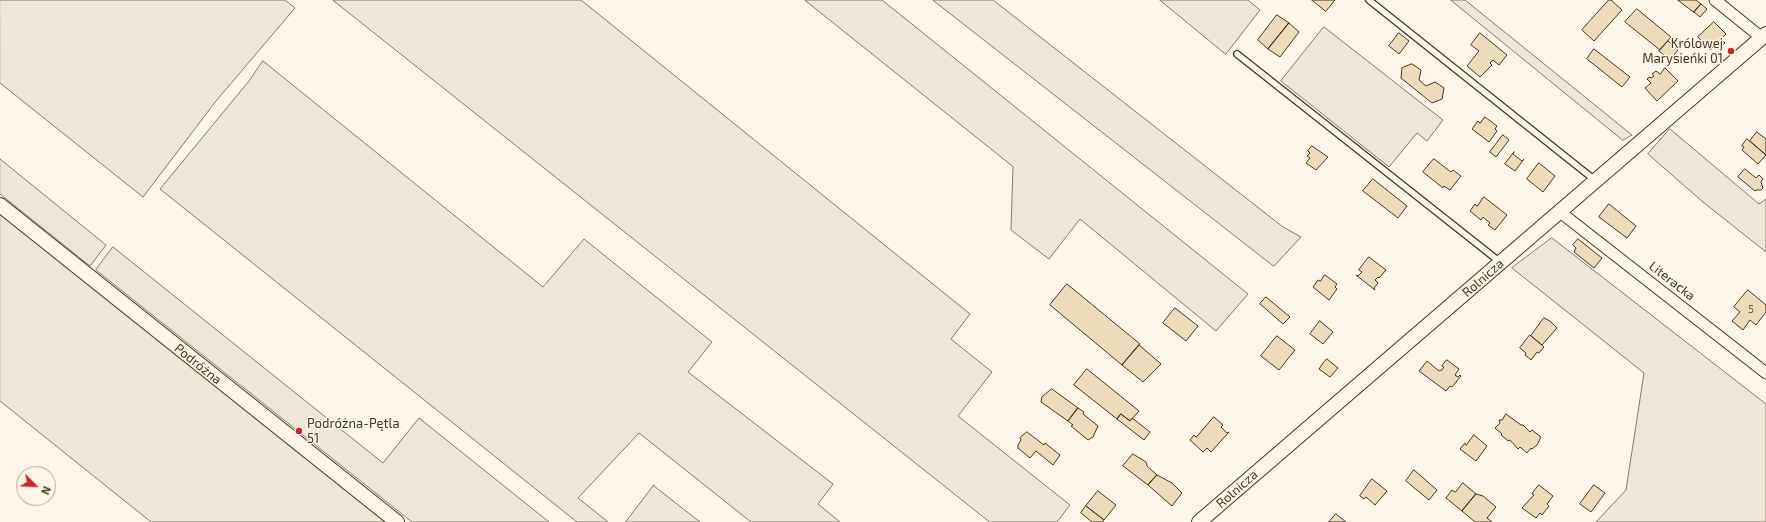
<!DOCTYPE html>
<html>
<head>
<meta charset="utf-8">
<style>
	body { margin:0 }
	#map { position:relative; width:1766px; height:522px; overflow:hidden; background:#fbf6e9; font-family:"Exo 2",sans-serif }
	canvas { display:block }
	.north { position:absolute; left:16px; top:466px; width:40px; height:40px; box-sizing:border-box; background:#fbf6e9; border:1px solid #b4a999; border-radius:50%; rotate:114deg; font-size:11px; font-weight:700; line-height:16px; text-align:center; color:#4a3520 }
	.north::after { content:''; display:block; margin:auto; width:14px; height:18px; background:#c62828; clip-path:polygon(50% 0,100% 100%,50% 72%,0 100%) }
</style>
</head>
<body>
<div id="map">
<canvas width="1766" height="522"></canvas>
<div class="north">N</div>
</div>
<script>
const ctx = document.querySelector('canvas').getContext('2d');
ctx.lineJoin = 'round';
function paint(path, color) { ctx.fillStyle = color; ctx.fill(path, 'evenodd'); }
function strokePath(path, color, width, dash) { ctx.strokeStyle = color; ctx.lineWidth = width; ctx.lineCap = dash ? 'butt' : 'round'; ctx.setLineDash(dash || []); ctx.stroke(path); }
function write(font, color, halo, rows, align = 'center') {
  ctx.font = font + ' "Exo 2",sans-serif'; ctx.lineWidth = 3; ctx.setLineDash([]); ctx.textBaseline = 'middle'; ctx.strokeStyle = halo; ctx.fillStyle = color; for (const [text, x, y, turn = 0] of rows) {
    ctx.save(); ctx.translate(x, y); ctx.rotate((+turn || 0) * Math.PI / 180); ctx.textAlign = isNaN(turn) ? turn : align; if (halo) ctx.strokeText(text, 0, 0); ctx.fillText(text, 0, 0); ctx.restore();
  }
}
const green = new Path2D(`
	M 0,0 L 285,0 L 295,8 L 216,101 L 143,197 L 0,83 Z
	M 333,0 L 581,0 L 970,314 L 951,339 L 992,372 L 958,416 L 1070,505 L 1057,522 L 990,522 Z
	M 805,0 L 882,0 L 1248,294 L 1216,331 L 1080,219 L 1049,259 L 1011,230 L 1013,167 Z
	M 933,0 L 993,0 L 1283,227 L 1301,237 L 1274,266 Z
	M 1160,0 L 1248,0 L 1260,10 L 1226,54 Z
	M 1451,0 L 1465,0 L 1632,135 L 1623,140 Z
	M 1324,27 L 1443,120 L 1427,141 L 1417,133 L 1389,167 L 1281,81 Z
	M 263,61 L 543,287 L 584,239 L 712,342 L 688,372 L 833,484 L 818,504 L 840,522 L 751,522 L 639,433 L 578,498 L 608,522 L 577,522 L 160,189 L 249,81 Z
	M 1670,129 L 1759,204 L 1766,199 L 1766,252 L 1703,202 L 1648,154 Z
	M 0,159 L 106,245 L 90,266 L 0,194 Z
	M 0,214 L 386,522 L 151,522 L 0,401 Z
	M 1552,238 L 1766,404 L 1766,522 L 1596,522 L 1626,490 L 1644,373 L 1512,268 Z
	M 113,247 L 383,463 L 419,418 L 549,522 L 412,522 L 96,270 Z
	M 654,485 L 654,486 L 700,522 L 626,522 Z`);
paint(green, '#ede6d9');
strokePath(green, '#887966', 1);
const building = new Path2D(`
	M 1312,0 L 1335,0 L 1326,11 Z
	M 1609,0 L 1611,0 L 1622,10 L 1594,41 L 1582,30 Z
	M 1678,0 L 1696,0 L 1701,4 L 1694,12 Z
	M 1701,4 L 1707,9 L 1700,17 L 1694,12 Z
	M 1637,9 L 1671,37 L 1660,50 L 1625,22 Z
	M 1277,15 L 1289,23 L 1268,49 L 1258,40 Z
	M 1714,22 L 1726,34 L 1721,39 L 1725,43 L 1720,47 L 1716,44 L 1710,50 L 1698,37 Z
	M 1289,23 L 1299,32 L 1280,57 L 1268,49 Z
	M 1399,33 L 1409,41 L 1399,54 L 1389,46 Z
	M 1480,33 L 1507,55 L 1499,65 L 1493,60 L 1490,63 L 1492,65 L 1480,77 L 1467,66 L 1479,51 L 1471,45 Z
	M 1668,41 L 1678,50 L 1670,60 L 1659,51 Z
	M 1594,49 L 1630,77 L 1622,87 L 1587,59 Z
	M 1412,64 L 1421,70 L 1419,80 L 1426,86 L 1435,82 L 1444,88 L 1442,99 L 1432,103 L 1401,78 L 1402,68 Z
	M 1665,68 L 1678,81 L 1657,101 L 1645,88 L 1651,83 L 1647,79 L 1650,77 L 1651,78 L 1654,76 L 1652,74 L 1656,71 L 1660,74 Z
	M 1485,117 L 1497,126 L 1495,129 L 1497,131 L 1489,142 L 1472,129 L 1478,121 L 1480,123 Z
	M 1757,132 L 1766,139 L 1766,155 L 1750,141 Z
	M 1503,135 L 1509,140 L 1496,157 L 1490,152 Z
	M 1747,139 L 1766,155 L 1758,164 L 1742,150 L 1744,147 L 1742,146 Z
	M 1312,146 L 1328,157 L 1316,170 L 1306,163 L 1310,158 L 1307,156 L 1310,153 L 1308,151 Z
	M 1514,152 L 1513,154 L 1522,161 L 1524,159 L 1515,171 L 1505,164 Z
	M 1434,159 L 1451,172 L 1453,170 L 1461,176 L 1450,190 L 1444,186 L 1443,188 L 1423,172 Z
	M 1539,163 L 1555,176 L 1543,192 L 1527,179 Z
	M 1745,169 L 1756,178 L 1759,175 L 1763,179 L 1761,182 L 1763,188 L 1761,190 L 1756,190 L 1755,191 L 1738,177 Z
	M 1373,179 L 1407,206 L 1398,218 L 1363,191 Z
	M 1484,197 L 1507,215 L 1495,230 L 1488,225 L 1490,223 L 1483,217 L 1481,220 L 1470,211 L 1475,204 L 1477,206 Z
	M 1609,204 L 1636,226 L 1627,238 L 1599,217 Z
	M 1578,239 L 1602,258 L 1594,268 L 1574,252 L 1576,248 L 1573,245 Z
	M 1369,257 L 1386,270 L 1379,278 L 1378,277 L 1375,280 L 1378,283 L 1374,288 L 1375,290 L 1356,275 L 1358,276 L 1362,272 L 1359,270 Z
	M 1325,275 L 1337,284 L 1335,287 L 1337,289 L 1329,300 L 1313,287 L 1318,280 L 1320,281 Z
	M 1067,284 L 1140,344 L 1122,365 L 1050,305 Z
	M 1748,290 L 1766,305 L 1766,312 L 1756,325 L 1750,320 L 1743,330 L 1732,321 L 1740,312 L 1734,307 Z
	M 1266,297 L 1290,317 L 1283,324 L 1260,304 Z
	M 1175,308 L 1198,326 L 1186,341 L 1163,323 Z
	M 1544,318 L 1550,321 L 1557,328 L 1542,345 L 1531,336 Z
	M 1320,321 L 1333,332 L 1323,344 L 1310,334 Z
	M 1530,335 L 1544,347 L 1539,353 L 1537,352 L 1531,360 L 1525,355 L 1526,353 L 1520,348 Z
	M 1277,336 L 1295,350 L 1279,370 L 1261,356 Z
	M 1139,345 L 1161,364 L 1143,382 L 1122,365 Z
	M 1327,359 L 1338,368 L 1330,377 L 1319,369 L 1323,363 Z
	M 1447,360 L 1459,369 L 1455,375 L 1458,377 L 1460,375 L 1461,376 L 1452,387 L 1450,386 L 1446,391 L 1419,371 L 1427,361 L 1439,371 L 1442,370 L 1444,367 L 1442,366 Z
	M 1087,369 L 1139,411 L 1130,421 L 1121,414 L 1117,419 L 1074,385 Z
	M 1052,389 L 1078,408 L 1068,421 L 1041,402 L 1042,397 Z
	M 1078,408 L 1084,412 L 1083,414 L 1098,426 L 1093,437 L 1088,440 L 1071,426 L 1073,425 L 1068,421 Z
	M 1121,414 L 1130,421 L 1132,418 L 1150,432 L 1144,440 L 1117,419 Z
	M 1506,414 L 1521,425 L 1523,425 L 1530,432 L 1532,430 L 1541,437 L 1537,445 L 1532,449 L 1531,448 L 1527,453 L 1520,447 L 1518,449 L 1510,440 L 1508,441 L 1506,439 L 1501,435 L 1502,434 L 1495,428 L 1500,423 L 1499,420 L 1502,420 Z
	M 1214,417 L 1223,425 L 1221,427 L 1227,433 L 1229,432 L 1211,452 L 1207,448 L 1203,452 L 1190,440 L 1194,435 L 1196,437 Z
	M 1027,432 L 1044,445 L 1045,443 L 1060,455 L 1053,465 L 1036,451 L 1030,458 L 1018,448 L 1018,445 L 1021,440 L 1020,438 Z
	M 1474,435 L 1487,446 L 1476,461 L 1460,449 L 1465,443 L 1466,445 Z
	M 1133,454 L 1146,462 L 1147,466 L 1157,475 L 1148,485 L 1123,466 Z
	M 1414,470 L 1437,490 L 1429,500 L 1406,481 Z
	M 1157,475 L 1172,483 L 1182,493 L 1172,506 L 1148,485 Z
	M 1372,479 L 1387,491 L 1375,505 L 1366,497 L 1364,499 L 1360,496 Z
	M 1463,483 L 1476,494 L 1462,511 L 1446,498 L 1452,490 L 1455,492 Z
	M 1539,485 L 1553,496 L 1547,504 L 1549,506 L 1542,515 L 1540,513 L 1536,518 L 1522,508 L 1534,495 L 1532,494 Z
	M 1594,485 L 1605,493 L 1591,512 L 1580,504 Z
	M 1098,491 L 1116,505 L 1104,520 L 1086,506 Z
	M 1476,494 L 1483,496 L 1496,507 L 1487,518 L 1492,522 L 1475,522 L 1462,511 Z
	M 1086,506 L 1104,520 L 1102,522 L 1092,522 L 1081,513 Z
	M 1336,514 L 1346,522 L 1329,522 Z`);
paint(building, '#ecdcbc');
strokePath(building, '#4a3520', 1);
const service = new Path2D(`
	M 1369,0 L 1596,181
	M 1237,54 L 1500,262`);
const minor = new Path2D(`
	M 1715,0 L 1762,38
	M 1560,212 L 1766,373`);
const tertiary = new Path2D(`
	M 0,205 L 397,522
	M 1199,522 L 1766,34`);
strokePath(service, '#4a3520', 8);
strokePath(minor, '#4a3520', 13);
strokePath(tertiary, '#4a3520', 16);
strokePath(service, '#fbf6e9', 5.5);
strokePath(minor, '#fbf6e9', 11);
strokePath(tertiary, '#fbf6e9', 14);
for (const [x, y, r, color] of [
	[1731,51,4,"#c62828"],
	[299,431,4,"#c62828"]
]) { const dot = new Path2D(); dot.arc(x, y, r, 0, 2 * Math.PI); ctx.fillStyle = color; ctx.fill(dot); strokePath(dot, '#fbf6e9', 1.5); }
write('11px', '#725f47', null, [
	["5",1751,309]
]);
write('13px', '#4a3520', '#fbf6e9', [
	["Królowej",1723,44],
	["Marysieńki 01",1723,59],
	["Podróżna-Pętla",307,424,"left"],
	["51",307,439,"left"]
], 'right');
write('13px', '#4a3520', '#fbf6e9', [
	["Rolnicza",1483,278,-41],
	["Literacka",1672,281,38],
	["Podróżna",198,364,39],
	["Rolnicza",1237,489,-41]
]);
</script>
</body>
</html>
